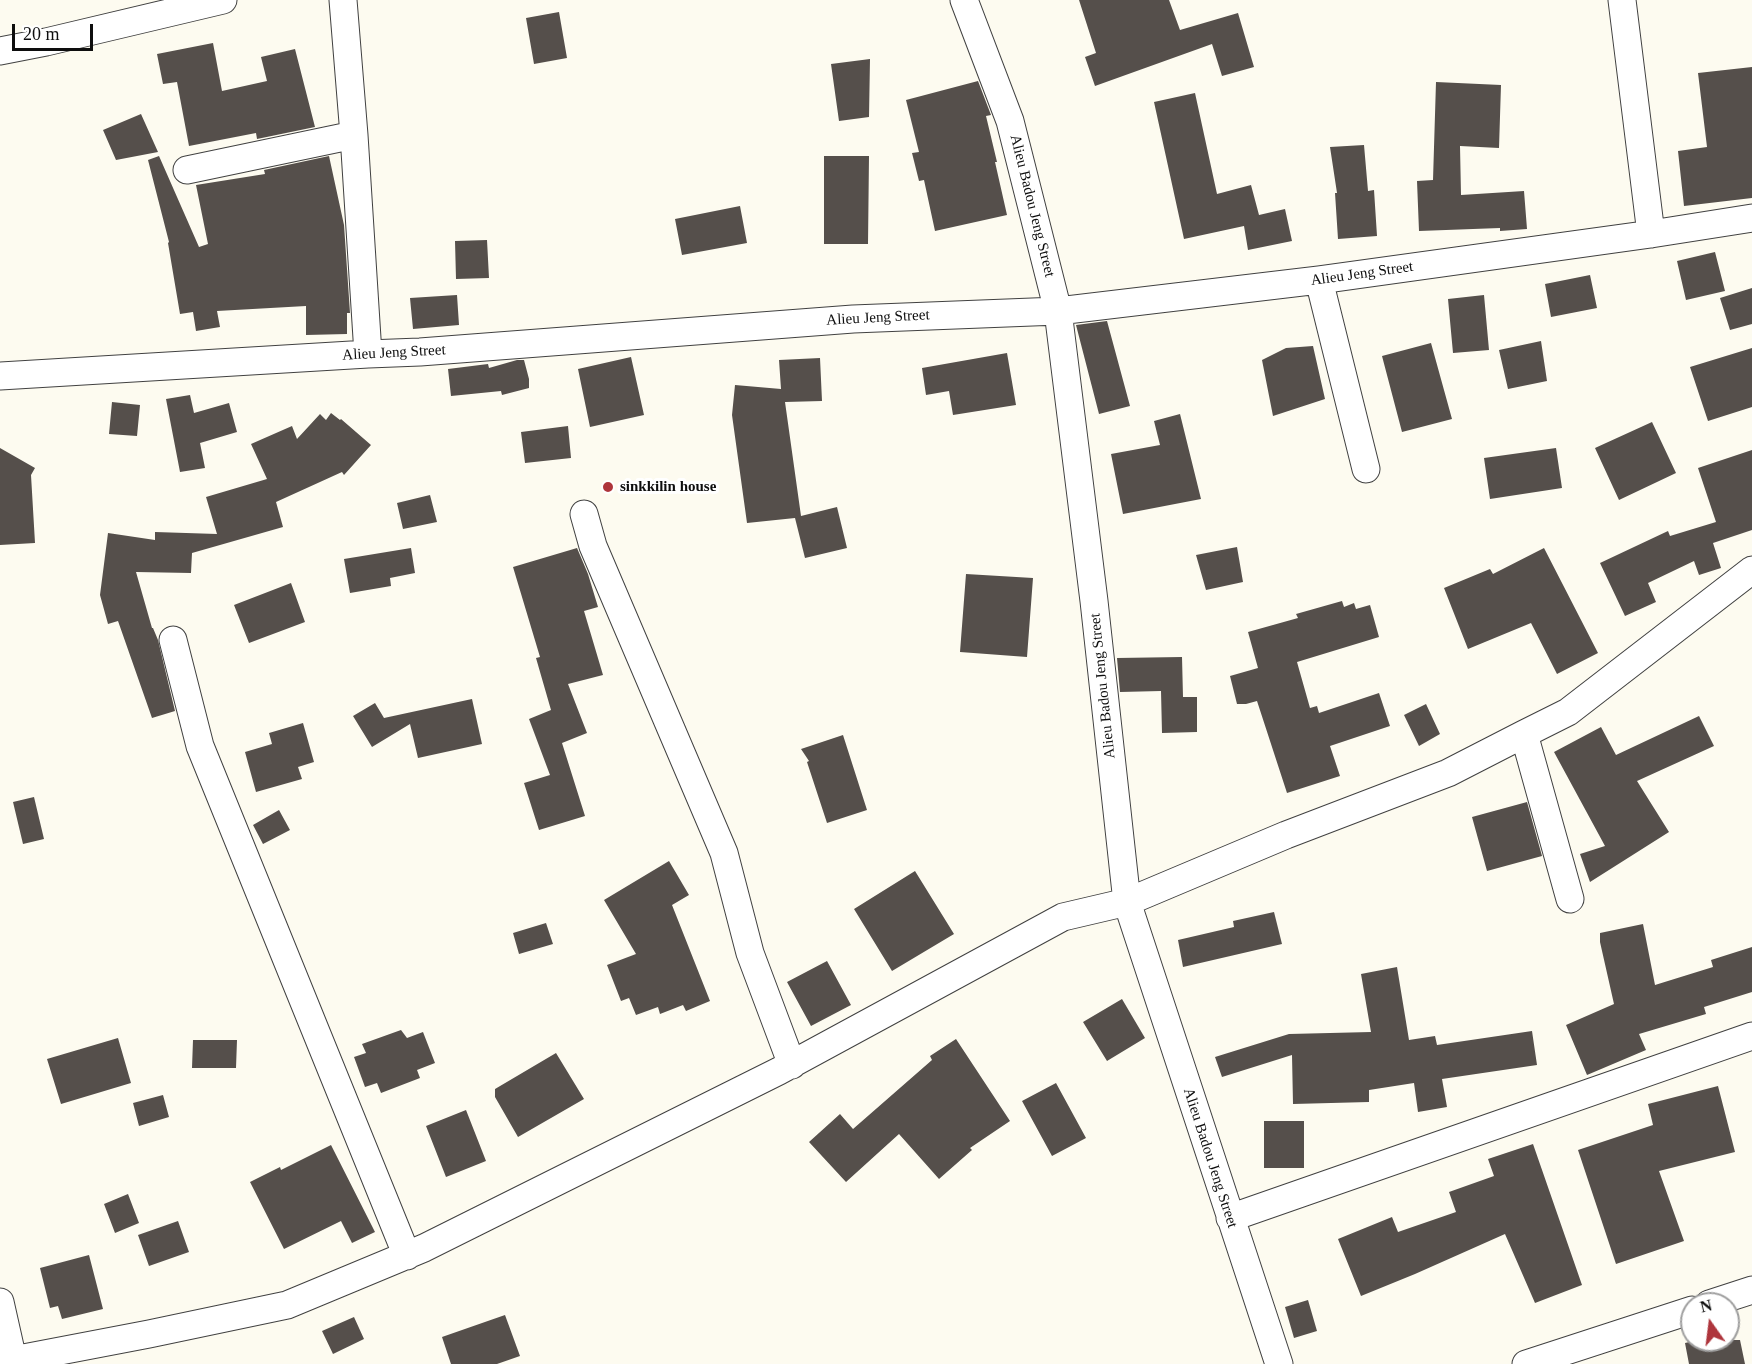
<!DOCTYPE html>
<html>
<head>
<meta charset="utf-8">
<style>
	body { margin:0 }
	#map { position:relative; width:1752px; height:1364px; overflow:hidden; background:#fdfbf0; font-family:"Times New Roman",serif }
	canvas { display:block }
	.north { position:absolute; left:1680px; top:1292px; width:60px; height:60px; box-sizing:border-box; background:#fff; border:2px solid #9f9f9f; border-radius:50%; rotate:346deg; font-size:16px; font-weight:700; line-height:24px; text-align:center; color:#0e0e0e }
	.north::after { content:''; display:block; margin:auto; width:21px; height:27px; background:#ae353c; clip-path:polygon(50% 0,100% 100%,50% 72%,0 100%) }
	.scale { position:absolute; left:12px; top:24px; width:81px; height:27px; box-sizing:border-box; border:3px solid #0e0e0e; border-top:0; padding-left:8px; font-size:18px; line-height:21px; white-space:nowrap; color:#0e0e0e; -webkit-text-stroke:4px #fff; paint-order:stroke }
</style>
</head>
<body>
<div id="map">
<canvas width="1752" height="1364"></canvas>
<div class="north">N</div>
<div class="scale">20 m</div>
</div>
<script>
const ctx = document.querySelector('canvas').getContext('2d');
ctx.lineJoin = 'round';
function paint(path, color) { ctx.fillStyle = color; ctx.fill(path, 'evenodd'); }
function strokePath(path, color, width, dash) { ctx.strokeStyle = color; ctx.lineWidth = width; ctx.lineCap = dash ? 'butt' : 'round'; ctx.setLineDash(dash || []); ctx.stroke(path); }
function write(font, color, halo, rows, align = 'center') {
  ctx.font = font + ' "Times New Roman",serif'; ctx.lineWidth = 6; ctx.setLineDash([]); ctx.textBaseline = 'middle'; ctx.strokeStyle = halo; ctx.fillStyle = color; for (const [text, x, y, turn = 0] of rows) {
    ctx.save(); ctx.translate(x, y); ctx.rotate((+turn || 0) * Math.PI / 180); ctx.textAlign = isNaN(turn) ? turn : align; if (halo) ctx.strokeText(text, 0, 0); ctx.fillText(text, 0, 0); ctx.restore();
  }
}
paint(new Path2D(`
	M 1079,0 L 1169,0 L 1180,30 L 1238,13 L 1254,67 L 1222,76 L 1212,44 L 1095,86 L 1085,57 L 1096,53 Z
	M 559,12 L 567,58 L 534,64 L 526,18 Z
	M 213,43 L 222,91 L 267,81 L 261,57 L 295,49 L 315,127 L 257,139 L 256,133 L 189,146 L 177,82 L 163,84 L 157,54 Z
	M 870,59 L 869,117 L 839,121 L 831,64 Z
	M 1752,67 L 1752,198 L 1684,206 L 1678,151 L 1707,147 L 1698,73 Z
	M 978,81 L 991,115 L 986,116 L 997,162 L 995,162 L 1007,215 L 935,231 L 924,180 L 919,181 L 912,153 L 919,152 L 906,100 Z
	M 1436,82 L 1501,85 L 1499,148 L 1460,146 L 1461,195 L 1524,191 L 1527,229 L 1500,231 L 1500,228 L 1419,231 L 1417,181 L 1433,180 Z
	M 1195,93 L 1217,194 L 1251,185 L 1259,215 L 1285,209 L 1292,241 L 1248,250 L 1244,226 L 1184,239 L 1154,102 Z
	M 141,114 L 158,152 L 116,160 L 103,130 Z
	M 1364,145 L 1368,191 L 1374,190 L 1377,236 L 1338,239 L 1335,193 L 1337,193 L 1330,147 Z
	M 159,156 L 199,247 L 208,244 L 196,185 L 265,174 L 264,170 L 329,156 L 344,225 L 350,313 L 347,313 L 347,334 L 306,335 L 306,306 L 217,311 L 220,327 L 196,331 L 193,312 L 180,314 L 168,243 L 169,242 L 148,160 Z
	M 824,156 L 869,156 L 868,244 L 824,244 Z
	M 740,206 L 747,243 L 682,255 L 675,219 Z
	M 487,240 L 489,278 L 456,279 L 455,241 Z
	M 1715,252 L 1725,291 L 1686,300 L 1677,261 Z
	M 1590,275 L 1597,308 L 1551,317 L 1545,284 Z
	M 1752,288 L 1752,324 L 1730,330 L 1720,298 Z
	M 457,295 L 459,325 L 413,329 L 410,298 Z
	M 1484,295 L 1489,350 L 1453,353 L 1448,299 Z
	M 1107,321 L 1130,406 L 1099,414 L 1076,325 Z
	M 1541,341 L 1547,381 L 1508,389 L 1499,350 Z
	M 1431,343 L 1452,419 L 1402,432 L 1382,356 Z
	M 1313,346 L 1325,399 L 1273,416 L 1262,360 L 1286,348 Z
	M 1752,348 L 1752,407 L 1708,421 L 1690,367 Z
	M 1007,353 L 1016,405 L 953,415 L 949,391 L 926,395 L 922,368 Z
	M 631,357 L 644,415 L 590,427 L 578,369 Z
	M 820,358 L 822,401 L 785,402 L 801,516 L 837,507 L 847,548 L 805,558 L 795,518 L 747,523 L 732,415 L 735,385 L 781,389 L 779,360 Z
	M 517,360 L 524,360 L 529,379 L 529,388 L 502,395 L 501,391 L 451,396 L 448,369 L 488,364 L 489,368 Z
	M 190,395 L 194,413 L 229,403 L 237,432 L 200,443 L 205,468 L 180,472 L 166,399 Z
	M 112,402 L 140,405 L 137,436 L 109,434 Z
	M 331,413 L 340,420 L 341,419 L 371,445 L 344,475 L 342,472 L 276,502 L 283,527 L 192,553 L 191,573 L 136,572 L 152,628 L 153,628 L 158,640 L 175,711 L 152,718 L 118,621 L 108,624 L 100,595 L 108,533 L 155,540 L 155,532 L 217,534 L 206,497 L 267,479 L 251,444 L 292,426 L 297,439 L 320,414 L 326,420 Z
	M 1180,414 L 1201,499 L 1123,514 L 1111,454 L 1160,445 L 1154,421 Z
	M 1652,422 L 1676,473 L 1619,500 L 1595,448 Z
	M 568,426 L 571,458 L 525,463 L 521,432 Z
	M 0,448 L 35,468 L 31,475 L 35,543 L 0,545 Z
	M 1556,448 L 1562,488 L 1490,499 L 1484,458 Z
	M 1752,450 L 1752,530 L 1713,543 L 1721,568 L 1699,575 L 1694,561 L 1648,583 L 1656,602 L 1625,616 L 1600,563 L 1668,531 L 1670,536 L 1716,522 L 1698,468 Z
	M 430,495 L 437,522 L 403,529 L 397,503 Z
	M 1237,547 L 1243,582 L 1206,590 L 1196,555 Z
	M 411,548 L 415,573 L 390,578 L 391,586 L 350,593 L 344,559 Z
	M 577,548 L 588,574 L 598,607 L 584,611 L 603,675 L 568,684 L 587,733 L 562,743 L 585,816 L 539,830 L 524,783 L 550,775 L 529,719 L 551,710 L 536,658 L 540,657 L 513,567 Z
	M 1544,548 L 1598,653 L 1557,674 L 1531,623 L 1468,649 L 1444,588 L 1490,569 L 1493,574 Z
	M 966,574 L 1033,578 L 1027,657 L 960,652 Z
	M 291,583 L 305,622 L 249,643 L 234,605 Z
	M 1342,601 L 1344,607 L 1354,603 L 1356,609 L 1370,605 L 1379,637 L 1297,662 L 1310,708 L 1317,706 L 1319,713 L 1379,693 L 1390,726 L 1330,746 L 1340,776 L 1287,793 L 1257,701 L 1246,704 L 1237,704 L 1230,676 L 1258,668 L 1248,632 L 1298,618 L 1296,614 Z
	M 1182,657 L 1183,697 L 1197,697 L 1197,732 L 1162,733 L 1161,691 L 1120,692 L 1117,658 Z
	M 472,699 L 482,744 L 418,758 L 410,724 L 372,747 L 353,716 L 375,703 L 384,718 Z
	M 1426,704 L 1440,734 L 1419,746 L 1404,715 Z
	M 1699,716 L 1714,746 L 1637,781 L 1669,832 L 1590,882 L 1580,854 L 1605,846 L 1554,752 L 1601,727 L 1616,755 Z
	M 303,723 L 314,762 L 298,767 L 302,779 L 256,792 L 245,752 L 272,744 L 269,733 Z
	M 843,735 L 867,810 L 827,823 L 807,762 L 809,761 L 801,749 Z
	M 34,797 L 44,839 L 23,844 L 13,802 Z
	M 1527,802 L 1542,856 L 1487,871 L 1472,817 Z
	M 279,810 L 290,830 L 263,844 L 253,825 Z
	M 669,861 L 689,895 L 672,905 L 710,1001 L 686,1011 L 683,1005 L 660,1014 L 658,1007 L 636,1015 L 629,998 L 621,1001 L 607,965 L 636,954 L 604,900 Z
	M 915,871 L 954,934 L 892,971 L 854,909 Z
	M 1274,912 L 1282,944 L 1183,967 L 1178,940 L 1234,927 L 1233,921 Z
	M 546,923 L 553,944 L 519,954 L 513,933 Z
	M 1643,924 L 1655,985 L 1713,967 L 1711,960 L 1752,947 L 1752,992 L 1704,1007 L 1706,1014 L 1639,1034 L 1646,1050 L 1587,1075 L 1566,1025 L 1614,1004 L 1600,942 L 1600,933 Z
	M 827,961 L 851,1005 L 811,1026 L 787,982 Z
	M 1397,967 L 1409,1040 L 1435,1036 L 1437,1045 L 1532,1031 L 1537,1065 L 1442,1079 L 1447,1107 L 1418,1112 L 1414,1083 L 1369,1090 L 1369,1102 L 1293,1104 L 1292,1055 L 1222,1077 L 1215,1057 L 1289,1034 L 1371,1032 L 1361,974 Z
	M 1122,999 L 1145,1038 L 1107,1061 L 1083,1022 Z
	M 401,1030 L 407,1038 L 423,1032 L 435,1063 L 417,1070 L 420,1078 L 381,1093 L 377,1083 L 365,1087 L 354,1057 L 366,1053 L 362,1044 Z
	M 118,1038 L 131,1083 L 61,1104 L 47,1059 Z
	M 956,1039 L 1010,1121 L 970,1148 L 972,1150 L 939,1179 L 899,1134 L 846,1182 L 809,1142 L 840,1114 L 853,1129 L 932,1060 L 930,1056 Z
	M 193,1040 L 237,1040 L 236,1068 L 192,1068 Z
	M 556,1053 L 584,1099 L 518,1137 L 495,1097 L 495,1089 Z
	M 1056,1083 L 1086,1138 L 1052,1156 L 1022,1101 Z
	M 1718,1086 L 1735,1152 L 1659,1171 L 1684,1241 L 1616,1264 L 1578,1150 L 1653,1125 L 1648,1104 Z
	M 163,1095 L 169,1117 L 139,1126 L 133,1103 Z
	M 466,1110 L 486,1161 L 446,1177 L 426,1126 Z
	M 1264,1121 L 1304,1121 L 1304,1168 L 1264,1168 Z
	M 1533,1144 L 1582,1285 L 1535,1303 L 1505,1234 L 1415,1274 L 1361,1296 L 1338,1239 L 1392,1217 L 1398,1232 L 1456,1212 L 1449,1192 L 1494,1176 L 1488,1159 Z
	M 331,1145 L 375,1232 L 352,1243 L 341,1221 L 284,1249 L 250,1182 L 280,1167 L 281,1170 Z
	M 128,1194 L 139,1223 L 115,1233 L 104,1204 Z
	M 178,1221 L 189,1252 L 149,1266 L 138,1235 Z
	M 89,1255 L 103,1309 L 62,1319 L 58,1306 L 50,1308 L 40,1268 Z
	M 1308,1300 L 1317,1331 L 1294,1338 L 1285,1307 Z
	M 505,1315 L 520,1356 L 497,1364 L 451,1364 L 442,1337 Z
	M 354,1317 L 364,1339 L 333,1354 L 322,1331 Z
	M 1698,1340 L 1740,1340 L 1745,1364 L 1689,1364 L 1685,1343 Z`), '#554f4b');
const minor = new Path2D(`
	M 343,0 L 354,135 L 368,354
	M 964,0 L 1010,121 L 1058,311 L 1094,601 L 1127,902 L 1279,1364
	M 1622,0 L 1651,234
	M 0,51 L 46,42 L 223,0
	M 187,170 L 354,135
	M 1319,280 L 1366,469
	M 0,376 L 368,354 L 420,352 L 853,319 L 1058,311 L 1319,280 L 1651,234 L 1752,218
	M 584,514 L 593,546 L 724,853 L 750,953 L 792,1065
	M 173,640 L 200,746 L 407,1256
	M 1524,734 L 1570,899
	M 1230,1218 L 1752,1036
	M 0,1302 L 13,1360
	M 1709,1304 L 1752,1290
	M 13,1360 L 149,1334 L 287,1305 L 424,1248 L 779,1071 L 1063,917 L 1127,902 L 1286,835 L 1448,773 L 1524,734 L 1568,712 L 1752,570
	M 1526,1364 L 1692,1310`);
strokePath(minor, '#414141', 29);
strokePath(minor, '#fff', 27);
for (const [x, y, r, color] of [
	[608,487,6,"#ae353c"]
]) { const dot = new Path2D(); dot.arc(x, y, r, 0, 2 * Math.PI); ctx.fillStyle = color; ctx.fill(dot); strokePath(dot, '#fff', 2); }
write('15px', '#0e0e0e', '#fff', [
	["Alieu Badou Jeng Street",1032,206,76],
	["Alieu Jeng Street",1362,274,-8],
	["Alieu Jeng Street",878,318,-3],
	["Alieu Jeng Street",394,353,-3],
	["Alieu Badou Jeng Street",1103,686,-96],
	["Alieu Badou Jeng Street",1210,1158,72]
]);
write('bold 15px', '#0e0e0e', '#fff', [
	["sinkkilin house",620,487]
], 'left');
</script>
</body>
</html>
